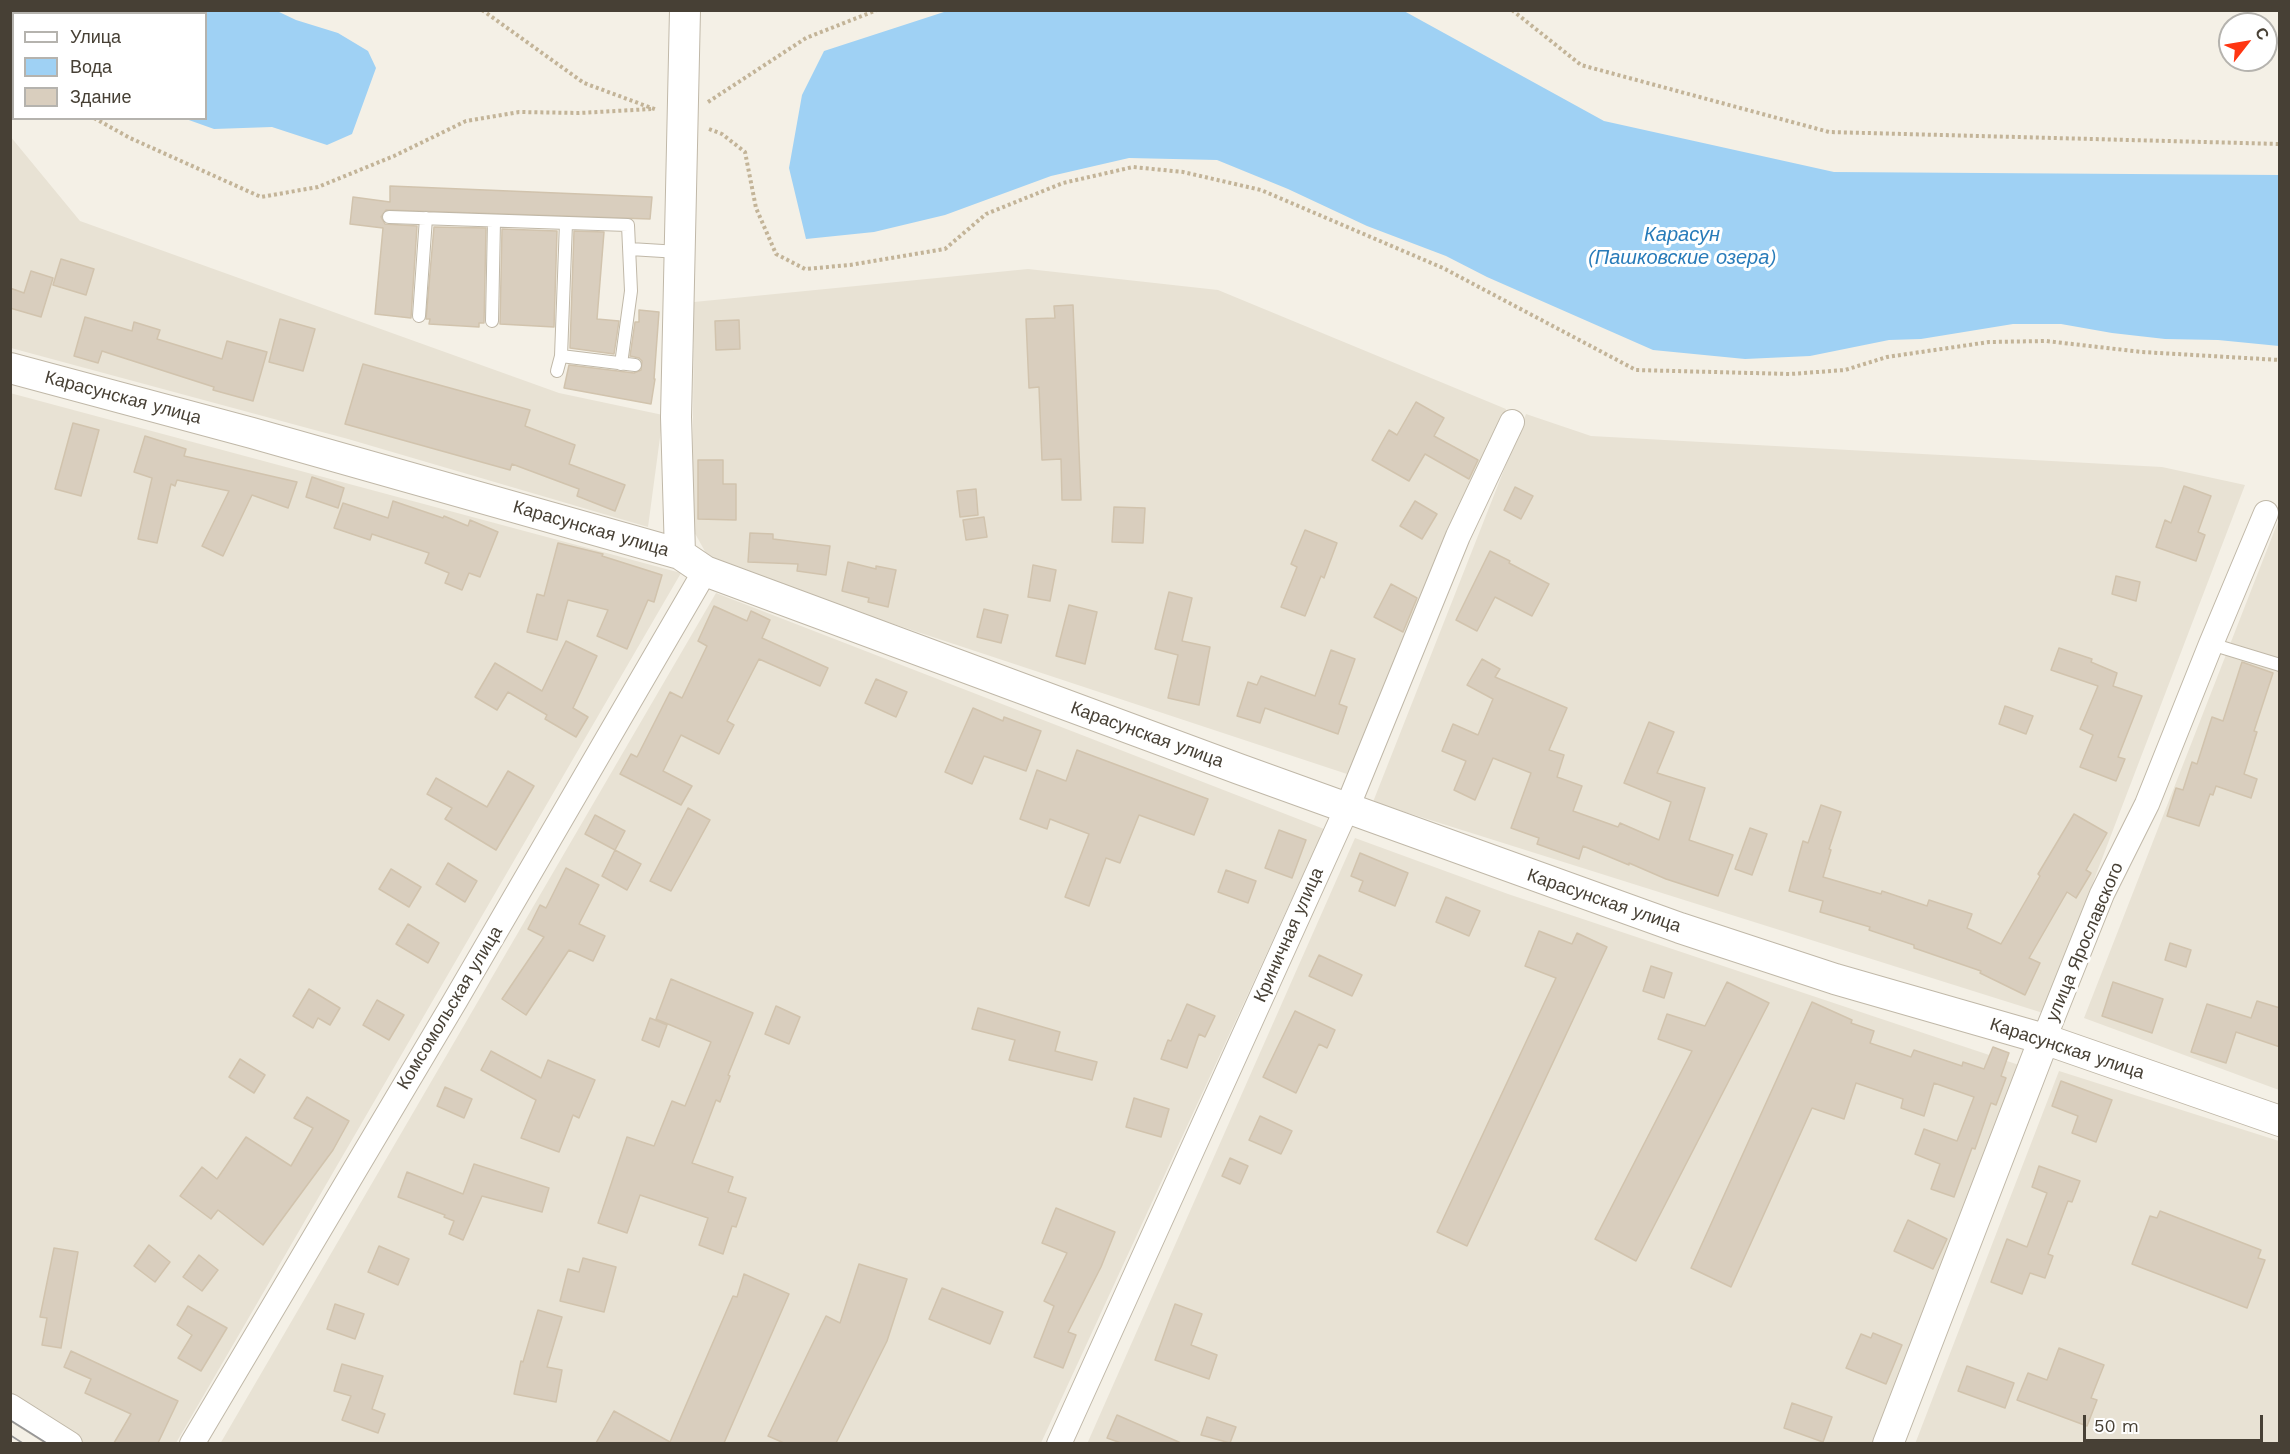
<!DOCTYPE html>
<html>
<head>
<meta charset="utf-8">
<style>
	body { margin:0 }
	#map { position:relative; width:2290px; height:1454px; overflow:hidden; background:#f4f0e6; font-family:"Work Sans",sans-serif }
	canvas { display:block }
	.frame { position:absolute; inset:0; border:12px solid #474035; pointer-events:none }
	.legend { position:absolute; left:12px; top:12px; width:195px; height:108px; box-sizing:border-box; background:#fff; border:2px solid #b5b3ae; margin:0; padding:8px 10px; list-style:none; font-size:18px; color:#474035 }
	.legend li { display:flex; align-items:center; gap:12px; height:30px }
	.legend b { width:30px; border:2px solid #b5b3ae }
	.north { position:absolute; left:2218px; top:12px; width:60px; height:60px; box-sizing:border-box; background:#fff; border:2px solid #b5b3ae; border-radius:50%; rotate:59deg; font-size:16px; font-weight:700; line-height:24px; text-align:center; color:#474035 }
	.north::after { content:''; display:block; margin:auto; width:21px; height:27px; background:#ff3612; clip-path:polygon(50% 0,100% 100%,50% 72%,0 100%) }
	.scale { position:absolute; left:2083px; top:1415px; width:180px; height:27px; box-sizing:border-box; border:3px solid #474035; border-top:0; padding-left:8px; font-size:18px; line-height:21px; white-space:nowrap; color:#474035; -webkit-text-stroke:4px #fff; paint-order:stroke }
</style>
</head>
<body>
<div id="map">
<canvas width="2290" height="1454"></canvas>
<div class="frame"></div>
<ul class="legend">
<li><b style="height:8px;background:#fff"></b>Улица</li>
<li><b style="height:16px;background:#9fd1f4"></b>Вода</li>
<li><b style="height:16px;background:#d9cebe"></b>Здание</li>
</ul>
<div class="north">С</div>
<div class="scale">50 m</div>
</div>
<script>
const ctx = document.querySelector('canvas').getContext('2d');
ctx.lineJoin = 'round';
function paint(path, color) { ctx.fillStyle = color; ctx.fill(path, 'evenodd'); }
function strokePath(path, color, width, dash) { ctx.strokeStyle = color; ctx.lineWidth = width; ctx.lineCap = dash ? 'butt' : 'round'; ctx.setLineDash(dash || []); ctx.stroke(path); }
function write(font, color, halo, rows, align = 'center') {
  ctx.font = font + ' "Work Sans",sans-serif'; ctx.lineWidth = 6; ctx.setLineDash([]); ctx.textBaseline = 'middle'; ctx.strokeStyle = halo; ctx.fillStyle = color; for (const [text, x, y, turn = 0] of rows) {
    ctx.save(); ctx.translate(x, y); ctx.rotate((+turn || 0) * Math.PI / 180); ctx.textAlign = isNaN(turn) ? turn : align; if (halo) ctx.strokeText(text, 0, 0); ctx.fillText(text, 0, 0); ctx.restore();
  }
}
paint(new Path2D(`
	M 10,136 L 80,221 L 559,393 L 663,415 L 648,527 L 348,439 L 11,348 Z
	M 1028,269 L 1218,290 L 1506,409 L 1455,535 L 1347,774 L 712,564 L 692,528 L 694,302 Z
	M 10,393 L 681,573 L 176,1443 L 82,1443 L 11,1398 Z
	M 1526,414 L 1591,436 L 2162,467 L 2245,485 L 2043,1013 L 1373,802 Z
	M 2279,519 L 2279,1090 L 2084,1018 Z
	M 716,593 L 1324,829 L 1041,1443 L 220,1444 Z
	M 1355,838 L 1508,894 L 2022,1066 L 1878,1443 L 1087,1444 Z
	M 2059,1071 L 2279,1141 L 2279,1443 L 1915,1444 Z`), '#e8e2d4');
paint(new Path2D(`
	M 10,11 L 277,11 L 296,20 L 338,33 L 368,51 L 376,68 L 352,134 L 327,145 L 272,127 L 214,129 L 186,119 L 206,118 L 206,14 L 14,14 L 13,44 L 11,42 Z
	M 947,11 L 1404,11 L 1604,121 L 1834,172 L 2279,175 L 2279,346 L 2218,340 L 2165,339 L 2112,333 L 2061,324 L 2013,324 L 1921,339 L 1889,340 L 1810,356 L 1745,359 L 1653,350 L 1487,277 L 1446,256 L 1367,226 L 1288,189 L 1217,160 L 1129,158 L 1051,176 L 945,215 L 874,232 L 806,239 L 789,168 L 802,95 L 824,51 Z`), '#9fd1f4');
const building = new Path2D(`
	M 390,186 L 652,197 L 650,219 L 386,210 L 381,217 L 385,224 L 417,226 L 411,318 L 375,314 L 383,228 L 350,224 L 353,197 L 390,202 Z
	M 434,227 L 486,228 L 484,323 L 479,323 L 479,327 L 429,324 L 430,319 L 426,319 Z
	M 502,229 L 557,231 L 554,327 L 500,324 Z
	M 574,231 L 604,232 L 597,319 L 619,321 L 614,354 L 570,348 Z
	M 61,259 L 94,269 L 86,295 L 53,285 Z
	M 31,271 L 53,278 L 41,317 L 10,308 L 10,288 L 24,293 Z
	M 1073,305 L 1081,500 L 1062,500 L 1061,459 L 1042,460 L 1039,387 L 1029,388 L 1026,319 L 1055,318 L 1054,306 Z
	M 639,310 L 659,312 L 654,379 L 655,379 L 651,404 L 564,388 L 569,365 L 634,373 L 641,370 L 642,361 L 639,358 L 630,356 L 635,322 L 639,322 Z
	M 85,317 L 132,331 L 134,322 L 160,330 L 157,339 L 222,359 L 227,341 L 267,352 L 253,401 L 213,390 L 214,387 L 102,351 L 98,363 L 74,356 Z
	M 280,319 L 315,329 L 303,371 L 269,362 Z
	M 739,320 L 740,349 L 716,350 L 715,321 Z
	M 363,364 L 530,410 L 525,426 L 575,445 L 569,464 L 625,485 L 615,511 L 577,496 L 579,489 L 512,464 L 510,470 L 345,424 Z
	M 1416,402 L 1444,418 L 1434,436 L 1478,460 L 1469,479 L 1425,454 L 1409,481 L 1372,460 L 1389,430 L 1397,435 Z
	M 73,423 L 99,430 L 81,496 L 55,489 Z
	M 145,436 L 186,449 L 184,456 L 297,482 L 288,508 L 252,495 L 223,556 L 202,546 L 229,491 L 177,480 L 175,486 L 171,484 L 157,543 L 138,539 L 152,478 L 134,472 Z
	M 698,460 L 723,460 L 723,484 L 736,484 L 736,520 L 698,519 Z
	M 312,477 L 344,488 L 338,508 L 306,497 Z
	M 2184,486 L 2211,496 L 2198,532 L 2205,535 L 2196,561 L 2156,547 L 2165,520 L 2171,523 Z
	M 1515,487 L 1533,496 L 1521,519 L 1504,510 Z
	M 976,489 L 978,515 L 960,517 L 957,491 Z
	M 393,501 L 443,518 L 444,516 L 468,526 L 470,520 L 498,532 L 480,577 L 469,573 L 462,590 L 445,583 L 449,573 L 425,563 L 429,553 L 372,534 L 370,540 L 334,528 L 343,503 L 388,518 Z
	M 1415,501 L 1437,514 L 1422,539 L 1400,526 Z
	M 1114,507 L 1145,508 L 1143,543 L 1112,542 Z
	M 984,517 L 987,537 L 966,540 L 963,520 Z
	M 1305,530 L 1337,543 L 1324,578 L 1321,576 L 1305,616 L 1281,607 L 1297,567 L 1291,564 Z
	M 750,533 L 773,534 L 773,539 L 830,546 L 826,575 L 797,571 L 798,564 L 748,562 Z
	M 558,543 L 603,554 L 602,556 L 662,575 L 654,602 L 648,600 L 627,649 L 597,636 L 608,610 L 568,600 L 557,640 L 527,632 L 537,594 L 544,596 Z
	M 1490,551 L 1510,561 L 1509,563 L 1549,584 L 1532,616 L 1495,597 L 1477,631 L 1456,620 Z
	M 848,562 L 876,569 L 876,566 L 896,570 L 888,607 L 868,602 L 869,598 L 842,591 Z
	M 1033,565 L 1056,570 L 1050,601 L 1028,597 Z
	M 2116,576 L 2140,582 L 2136,601 L 2112,594 Z
	M 1391,584 L 1417,598 L 1403,632 L 1374,617 Z
	M 1169,592 L 1192,598 L 1182,641 L 1210,647 L 1199,705 L 1168,698 L 1178,655 L 1155,649 Z
	M 1069,605 L 1097,612 L 1085,664 L 1056,656 Z
	M 714,606 L 747,621 L 751,611 L 770,620 L 762,638 L 828,668 L 820,686 L 759,659 L 727,721 L 734,725 L 719,754 L 681,735 L 663,771 L 692,786 L 681,805 L 620,774 L 631,754 L 637,757 L 670,692 L 682,698 L 707,646 L 698,641 Z
	M 984,609 L 1008,615 L 1001,643 L 977,637 Z
	M 566,641 L 597,656 L 573,708 L 588,717 L 576,737 L 545,719 L 547,715 L 508,692 L 497,710 L 475,697 L 495,663 L 542,691 Z
	M 2059,648 L 2092,659 L 2091,662 L 2117,673 L 2113,686 L 2142,696 L 2118,757 L 2125,759 L 2116,781 L 2080,767 L 2093,735 L 2080,729 L 2098,686 L 2051,670 Z
	M 1331,650 L 1355,659 L 1339,704 L 1347,707 L 1338,734 L 1265,708 L 1260,723 L 1237,716 L 1248,682 L 1257,685 L 1261,676 L 1315,696 Z
	M 1482,659 L 1500,669 L 1495,677 L 1567,708 L 1549,750 L 1564,755 L 1557,777 L 1582,786 L 1573,811 L 1618,827 L 1620,823 L 1659,840 L 1671,802 L 1624,783 L 1649,722 L 1674,732 L 1657,773 L 1705,788 L 1689,840 L 1733,855 L 1718,896 L 1666,879 L 1629,863 L 1629,865 L 1583,846 L 1579,859 L 1537,844 L 1539,838 L 1511,828 L 1531,773 L 1493,758 L 1475,800 L 1454,790 L 1466,761 L 1442,751 L 1453,724 L 1478,735 L 1493,699 L 1467,685 Z
	M 2242,662 L 2273,673 L 2254,731 L 2257,732 L 2244,774 L 2257,779 L 2251,798 L 2216,786 L 2213,795 L 2210,794 L 2199,826 L 2167,816 L 2176,788 L 2183,790 L 2192,762 L 2197,764 L 2212,717 L 2223,721 Z
	M 876,679 L 907,692 L 896,717 L 865,703 Z
	M 2005,706 L 2033,716 L 2026,734 L 1999,724 Z
	M 973,708 L 1003,721 L 1004,717 L 1041,731 L 1026,771 L 984,756 L 972,784 L 945,772 Z
	M 1077,750 L 1208,799 L 1194,835 L 1139,815 L 1120,863 L 1106,858 L 1089,906 L 1065,897 L 1089,834 L 1050,819 L 1047,829 L 1020,819 L 1037,770 L 1066,781 Z
	M 508,771 L 534,786 L 496,850 L 445,819 L 452,808 L 427,794 L 436,778 L 487,807 Z
	M 1821,805 L 1841,812 L 1829,849 L 1831,850 L 1823,877 L 1881,894 L 1882,891 L 1927,906 L 1929,900 L 1972,914 L 1967,928 L 2001,944 L 2040,876 L 2038,874 L 2074,814 L 2107,833 L 2086,870 L 2091,873 L 2076,898 L 2067,892 L 2029,958 L 2040,963 L 2025,995 L 1980,973 L 1981,971 L 1914,948 L 1914,945 L 1869,930 L 1870,927 L 1820,912 L 1823,901 L 1789,891 L 1803,841 L 1808,843 Z
	M 688,808 L 710,820 L 671,891 L 650,881 Z
	M 595,815 L 625,831 L 615,850 L 585,834 Z
	M 1750,828 L 1767,834 L 1752,875 L 1735,869 Z
	M 1279,830 L 1306,840 L 1292,878 L 1265,868 Z
	M 615,850 L 641,864 L 627,890 L 602,876 Z
	M 1360,853 L 1408,873 L 1395,906 L 1359,891 L 1363,881 L 1351,876 Z
	M 448,863 L 477,881 L 465,902 L 436,884 Z
	M 566,868 L 599,885 L 579,924 L 605,936 L 593,961 L 569,950 L 526,1015 L 502,999 L 544,937 L 528,929 L 540,905 L 546,908 Z
	M 391,869 L 421,887 L 409,907 L 379,889 Z
	M 1226,870 L 1256,881 L 1248,903 L 1218,892 Z
	M 1446,897 L 1480,911 L 1469,936 L 1436,922 Z
	M 408,924 L 439,943 L 428,963 L 396,944 Z
	M 1539,931 L 1572,944 L 1577,933 L 1607,947 L 1467,1246 L 1437,1232 L 1556,978 L 1525,966 Z
	M 2170,943 L 2191,950 L 2186,967 L 2165,960 Z
	M 1319,955 L 1362,975 L 1352,996 L 1309,976 Z
	M 1651,966 L 1672,973 L 1664,998 L 1643,991 Z
	M 671,979 L 753,1013 L 728,1075 L 730,1076 L 720,1102 L 716,1100 L 692,1163 L 733,1177 L 728,1192 L 746,1198 L 736,1227 L 732,1226 L 723,1254 L 699,1245 L 708,1218 L 640,1195 L 627,1233 L 598,1223 L 627,1137 L 654,1146 L 672,1101 L 685,1106 L 711,1042 L 656,1019 Z
	M 1727,982 L 1769,1003 L 1636,1261 L 1595,1239 L 1692,1051 L 1658,1039 L 1667,1014 L 1705,1026 Z
	M 2113,982 L 2163,999 L 2152,1033 L 2102,1016 Z
	M 309,989 L 340,1008 L 330,1025 L 318,1018 L 313,1028 L 293,1016 Z
	M 377,1000 L 404,1015 L 389,1040 L 363,1025 Z
	M 2257,1001 L 2280,1008 L 2280,1047 L 2236,1032 L 2226,1063 L 2191,1052 L 2207,1004 L 2251,1018 Z
	M 1812,1002 L 1852,1020 L 1851,1023 L 1874,1031 L 1870,1043 L 1911,1057 L 1914,1050 L 1962,1066 L 1963,1062 L 1984,1069 L 1993,1047 L 2009,1053 L 2001,1076 L 2006,1078 L 1996,1105 L 1991,1103 L 1975,1149 L 1972,1148 L 1954,1197 L 1931,1189 L 1940,1164 L 1915,1154 L 1924,1129 L 1957,1141 L 1974,1097 L 1934,1083 L 1924,1116 L 1901,1108 L 1903,1099 L 1856,1083 L 1844,1119 L 1812,1108 L 1731,1287 L 1691,1268 Z
	M 1187,1004 L 1215,1016 L 1205,1037 L 1199,1034 L 1187,1068 L 1161,1059 L 1168,1040 L 1171,1041 Z
	M 776,1006 L 800,1017 L 789,1044 L 765,1034 Z
	M 978,1008 L 1060,1032 L 1055,1051 L 1097,1062 L 1092,1080 L 1009,1060 L 1015,1040 L 972,1029 Z
	M 1295,1011 L 1335,1030 L 1327,1048 L 1319,1044 L 1296,1093 L 1263,1077 Z
	M 650,1018 L 667,1025 L 659,1047 L 642,1040 Z
	M 491,1051 L 541,1078 L 548,1060 L 595,1080 L 579,1118 L 573,1115 L 559,1152 L 521,1138 L 536,1100 L 481,1070 Z
	M 240,1059 L 265,1075 L 254,1093 L 229,1077 Z
	M 2061,1081 L 2112,1100 L 2096,1142 L 2072,1133 L 2078,1116 L 2052,1106 Z
	M 445,1087 L 472,1099 L 464,1118 L 437,1106 Z
	M 307,1097 L 349,1121 L 333,1150 L 263,1245 L 218,1210 L 211,1219 L 180,1196 L 202,1167 L 217,1179 L 246,1137 L 291,1166 L 313,1128 L 294,1118 Z
	M 1134,1098 L 1169,1109 L 1161,1137 L 1126,1127 Z
	M 1260,1116 L 1292,1131 L 1281,1154 L 1249,1140 Z
	M 1230,1158 L 1248,1166 L 1240,1184 L 1222,1176 Z
	M 474,1164 L 549,1188 L 542,1212 L 482,1196 L 463,1240 L 449,1234 L 454,1221 L 444,1217 L 445,1215 L 398,1197 L 407,1172 L 463,1194 Z
	M 2039,1166 L 2080,1181 L 2072,1202 L 2068,1201 L 2048,1254 L 2053,1256 L 2045,1278 L 2030,1273 L 2022,1294 L 1991,1282 L 2007,1239 L 2027,1247 L 2047,1193 L 2032,1187 Z
	M 1056,1208 L 1115,1232 L 1101,1267 L 1068,1332 L 1076,1335 L 1063,1368 L 1034,1357 L 1054,1306 L 1044,1301 L 1067,1253 L 1042,1243 Z
	M 2160,1211 L 2261,1250 L 2258,1258 L 2265,1260 L 2247,1308 L 2132,1264 L 2150,1216 L 2157,1218 Z
	M 1908,1220 L 1947,1239 L 1933,1269 L 1894,1251 Z
	M 149,1245 L 170,1262 L 155,1282 L 134,1266 Z
	M 379,1246 L 409,1259 L 398,1285 L 368,1272 Z
	M 54,1248 L 78,1252 L 61,1348 L 42,1345 L 47,1318 L 40,1317 Z
	M 199,1255 L 218,1270 L 202,1291 L 183,1277 Z
	M 583,1258 L 616,1267 L 604,1312 L 560,1301 L 568,1269 L 579,1272 Z
	M 859,1264 L 907,1279 L 887,1341 L 836,1443 L 784,1443 L 768,1436 L 826,1316 L 840,1323 Z
	M 744,1274 L 789,1294 L 724,1443 L 596,1443 L 614,1411 L 670,1442 L 733,1296 L 737,1297 Z
	M 942,1288 L 1003,1312 L 990,1344 L 929,1319 Z
	M 335,1304 L 364,1314 L 355,1339 L 327,1329 Z
	M 1175,1304 L 1202,1314 L 1191,1345 L 1217,1355 L 1209,1379 L 1155,1360 Z
	M 188,1306 L 227,1328 L 201,1371 L 178,1358 L 192,1335 L 177,1325 Z
	M 538,1310 L 562,1317 L 547,1367 L 562,1370 L 556,1402 L 514,1394 L 521,1361 L 523,1362 Z
	M 1873,1333 L 1902,1345 L 1886,1384 L 1846,1368 L 1861,1334 L 1871,1338 Z
	M 2059,1348 L 2104,1365 L 2091,1398 L 2097,1400 L 2087,1426 L 2017,1400 L 2028,1373 L 2047,1380 Z
	M 71,1351 L 178,1401 L 158,1443 L 114,1443 L 131,1414 L 85,1393 L 91,1379 L 64,1367 Z
	M 342,1364 L 383,1376 L 372,1409 L 385,1414 L 378,1433 L 342,1420 L 351,1396 L 334,1391 Z
	M 1967,1366 L 2014,1383 L 2005,1408 L 1958,1391 Z
	M 1792,1403 L 1832,1417 L 1823,1442 L 1784,1428 Z
	M 1117,1415 L 1181,1443 L 1121,1443 L 1107,1438 Z
	M 1207,1417 L 1236,1427 L 1230,1443 L 1201,1435 Z`);
paint(building, '#d9cebe');
strokePath(building, '#d1c3ad', 1.5);
const service = new Path2D(`
	M 389,217 L 628,225 L 631,291 L 621,364
	M 630,249 L 679,252
	M 419,316 L 426,218
	M 492,321 L 494,221
	M 561,356 L 635,365
	M 557,371 L 561,356 L 566,223
	M 2211,644 L 2280,665`);
const minor = new Path2D(`
	M 2044,1039 L 2102,894 L 2147,804 L 2211,644 L 2266,513
	M 10,1406 L 70,1444
	M 192,1444 L 455,1001 L 705,571
	M 1059,1444 L 1347,808 L 1458,536 L 1512,422`);
const tertiary = new Path2D(`
	M 10,368 L 252,433 L 680,554 L 705,571 L 1239,769 L 1680,928 L 1835,979 L 2044,1039 L 2280,1121
	M 680,554 L 676,417 L 685,10
	M 1888,1444 L 2044,1039`);
strokePath(service, '#c0b8a8', 14);
strokePath(minor, '#c0b8a8', 26);
strokePath(tertiary, '#c0b8a8', 32);
strokePath(new Path2D(`
	M 482,10 L 584,83 L 657,110
	M 1512,10 L 1581,65 L 1829,132 L 2280,144
	M 10,73 L 14,75
	M 708,102 L 806,38 L 877,10
	M 94,118 L 130,138 L 261,197 L 318,187 L 394,156 L 466,121 L 519,112 L 579,113 L 651,109
	M 709,129 L 722,134 L 745,152 L 756,208 L 776,254 L 805,269 L 850,265 L 945,249 L 986,214 L 1063,183 L 1133,167 L 1183,172 L 1261,190 L 1443,268 L 1636,370 L 1790,374 L 1845,370 L 1887,357 L 1989,342 L 2046,341 L 2142,352 L 2280,360`), '#c3b498', 4, [3, 3]);
strokePath(service, '#fff', 12);
strokePath(minor, '#fff', 24);
strokePath(tertiary, '#fff', 30);
strokePath(new Path2D(`
	M 10,1420 L 48,1444
	M 10,1435 L 24,1444`), '#969696', 1.5);
write('18px', '#474035', '#fff', [
	["Карасунская улица",123,398,15],
	["Карасунская улица",591,529,16],
	["Карасунская улица",1147,735,20],
	["Карасунская улица",1604,901,19],
	["Криничная улица",1289,935,-66],
	["улица Ярославского",2085,942,-67],
	["Комсомольская улица",450,1008,-59],
	["Карасунская улица",2067,1049,18]
]);
write('italic 20px', '#287bb9', '#fff', [
	["Карасун",1682,235],
	["(Пашковские озера)",1682,258]
]);
</script>
</body>
</html>
